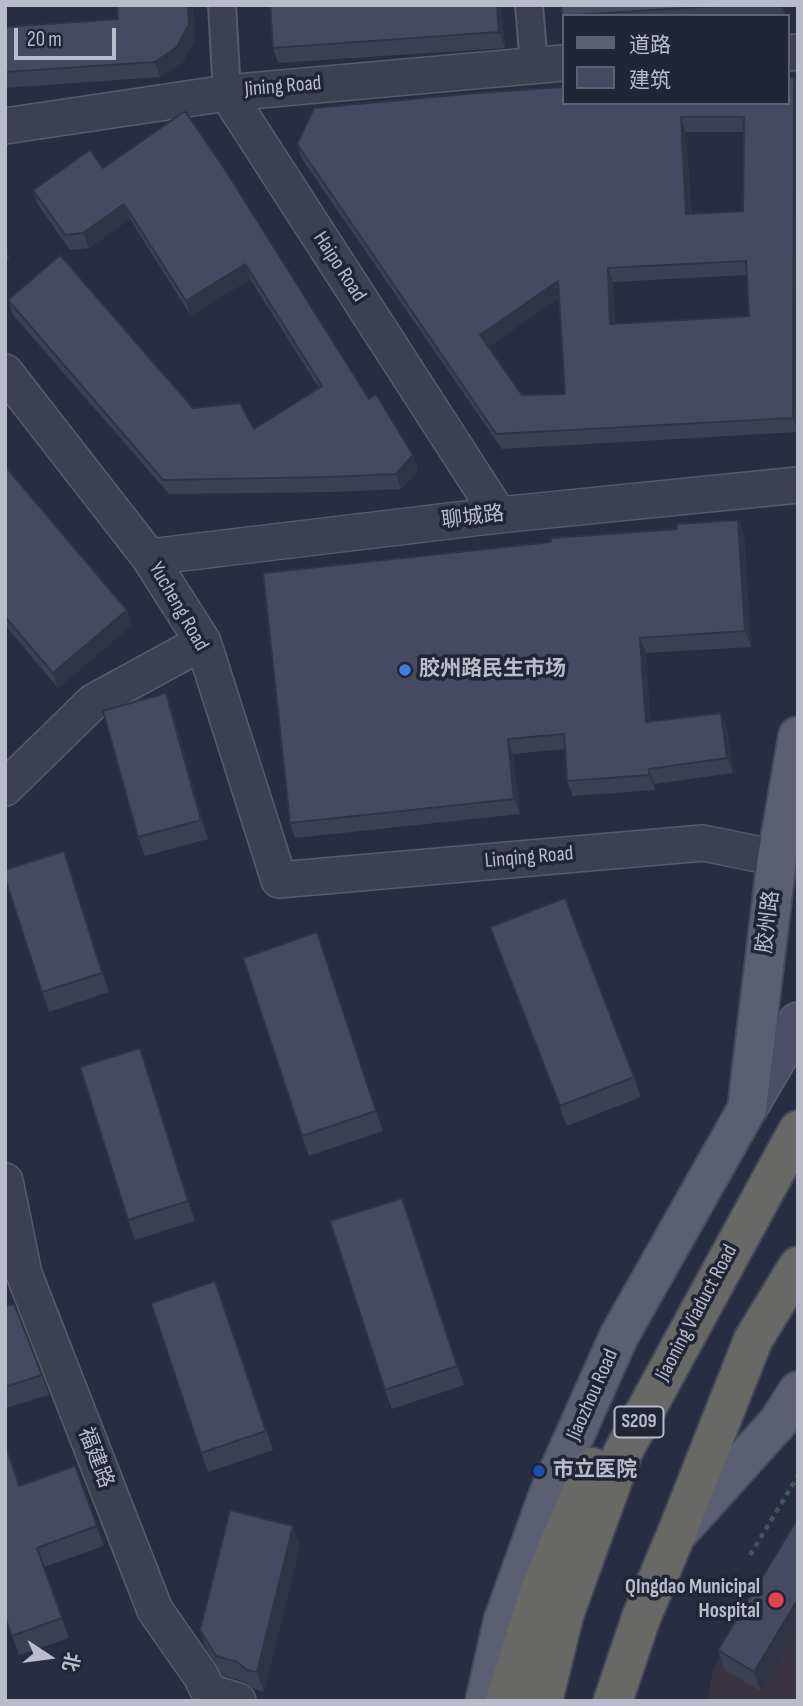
<!DOCTYPE html>
<html>
<head>
<meta charset="utf-8">
<style>
	body { margin:0 }
	#map { position:relative; width:803px; height:1706px; overflow:hidden; background:#292d41; font-family:"Sofia Sans Condensed","Noto Sans SC",sans-serif }
	canvas { display:block }
	.frame { position:absolute; inset:0; border:7px solid #babccb; pointer-events:none }
	.legend { position:absolute; left:562px; top:14px; width:228px; height:91px; box-sizing:border-box; background:#212536; border:2px solid #5e6172; margin:0; padding:9px 12px; list-style:none; font-size:21px; color:#babccb }
	.legend li { display:flex; align-items:center; gap:14px; height:35px }
	.legend b { width:35px; border:2px solid #5e6172 }
	.north { position:absolute; left:14px; top:1622px; width:70px; height:70px; -webkit-text-stroke:5px #212536; paint-order:stroke; rotate:103deg; font-size:19px; font-weight:700; line-height:28px; text-align:center; color:#babccb }
	.north::after { content:''; display:block; margin:auto; width:24px; height:32px; background:#babccb; clip-path:polygon(50% 0,100% 100%,50% 72%,0 100%) }
	.scale { position:absolute; left:14px; top:28px; width:102px; height:32px; box-sizing:border-box; border:4px solid #babccb; border-top:0; padding-left:9px; font-size:21px; line-height:24px; white-space:nowrap; color:#babccb; -webkit-text-stroke:5px #212536; paint-order:stroke }
</style>
</head>
<body>
<div id="map">
<canvas width="803" height="1706"></canvas>
<div class="frame"></div>
<ul class="legend">
<li><b style="height:9px;background:#5b5f71"></b>道路</li>
<li><b style="height:19px;background:#454a61"></b>建筑</li>
</ul>
<div class="north">北</div>
<div class="scale">20 m</div>
</div>
<script>
const ctx = document.querySelector('canvas').getContext('2d');
ctx.lineJoin = 'round';
function paint(path, color) { ctx.fillStyle = color; ctx.fill(path, 'evenodd'); }
function strokePath(path, color, width, dash) { ctx.strokeStyle = color; ctx.lineWidth = width; ctx.lineCap = dash ? 'butt' : 'round'; ctx.setLineDash(dash || []); ctx.stroke(path); }
function write(font, color, halo, rows, align = 'center') {
  ctx.font = font + ' "Sofia Sans Condensed","Noto Sans SC",sans-serif'; ctx.lineWidth = 7; ctx.setLineDash([]); ctx.textBaseline = 'middle'; ctx.strokeStyle = halo; ctx.fillStyle = color; for (const [text, x, y, turn = 0] of rows) {
    ctx.save(); ctx.translate(x, y); ctx.rotate((+turn || 0) * Math.PI / 180); ctx.textAlign = isNaN(turn) ? turn : align; if (halo) ctx.strokeText(text, 0, 0); ctx.fillText(text, 0, 0); ctx.restore();
  }
}
paint(new Path2D(`
	M 798,1530 L 798,1701 L 707,1701 L 713,1669 Z`), '#3a3442');
const pedestrian = new Path2D(`
	M 222,5 L 227,93
	M 529,5 L 534,65`);
const minor = new Path2D(`
	M 787,53 L 798,52
	M 227,93 L 499,515
	M 5,126 L 227,93 L 563,63
	M 5,372 L 149,557 L 203,642 L 279,880 L 703,843 L 777,858
	M 149,557 L 499,515 L 798,485
	M 5,788 L 93,702 L 203,642
	M 5,1181 L 24,1274 L 155,1610 L 201,1676 L 209,1692 L 238,1701`);
const secondary = new Path2D(`
	M 747,1109 L 798,1022`);
const primary = new Path2D(`
	M 678,1533 L 779,1421 L 798,1391
	M 485,1701 L 503,1621 L 549,1493 L 619,1336 L 747,1109 L 777,858 L 798,736`);
const trunk = new Path2D(`
	M 505,1701 L 541,1587 L 592,1467
	M 543,1701 L 564,1615 L 623,1452 L 798,1130
	M 613,1701 L 641,1618 L 676,1535 L 753,1340 L 798,1266`);
strokePath(pedestrian, '#585b6b', 30);
strokePath(minor, '#585b6b', 38);
strokePath(secondary, '#585b6b', 42);
strokePath(primary, '#46495a', 42);
strokePath(trunk, '#444858', 42);
strokePath(new Path2D(`
	M 750,1555 L 798,1476`), '#46555c', 4.5, [5, 5]);
strokePath(pedestrian, '#3d4051', 26);
strokePath(minor, '#3d4051', 35);
strokePath(secondary, '#4b4e64', 38);
strokePath(primary, '#5b5f71', 38);
strokePath(trunk, '#686866', 38);
paint(new Path2D(`
	M 501,5 L 505,48 L 278,63 L 273,48 Z
	M 561,5 L 785,5 L 785,16 L 563,16 L 563,19 Z
	M 118,19 L 195,39 L 183,62 L 160,77 L 5,88 L 5,27 Z
	M 794,78 L 798,87 L 798,432 L 502,449 L 302,159 L 297,144 ZM 686,132 L 744,132 L 743,211 L 691,214 ZM 747,275 L 749,316 L 615,324 L 613,282 ZM 559,298 L 565,394 L 522,395 L 488,347 Z
	M 185,111 L 369,399 L 413,455 L 418,470 L 401,489 L 334,492 L 169,494 L 13,315 L 8,300 L 193,408 L 254,429 L 319,388 L 250,279 L 191,316 L 130,219 L 89,248 L 70,250 L 38,205 L 33,190 L 103,168 Z
	M 5,233 L 9,259 L 5,259 Z
	M 5,466 L 127,610 L 132,625 L 58,688 L 5,625 Z
	M 738,520 L 744,535 L 751,647 L 646,653 L 650,722 L 727,728 L 733,773 L 654,784 L 655,790 L 573,796 L 567,781 L 565,749 L 513,754 L 520,814 L 295,838 L 290,823 Z
	M 166,693 L 173,713 L 208,839 L 145,856 L 138,837 Z
	M 71,871 L 109,992 L 49,1012 L 42,992 Z
	M 490,927 L 634,1077 L 641,1097 L 567,1126 Z
	M 317,932 L 383,1131 L 309,1156 L 302,1136 Z
	M 140,1048 L 195,1221 L 135,1240 L 128,1220 Z
	M 402,1198 L 464,1385 L 392,1409 L 385,1390 Z
	M 215,1281 L 273,1450 L 208,1472 L 201,1453 Z
	M 5,1306 L 42,1375 L 49,1395 L 5,1408 Z
	M 5,1440 L 20,1486 L 75,1466 L 104,1546 L 44,1567 L 69,1638 L 19,1655 L 5,1616 Z
	M 798,1518 L 761,1691 L 725,1670 L 718,1650 Z
	M 300,1545 L 264,1692 L 254,1689 L 244,1682 L 223,1675 L 207,1650 L 200,1630 Z`), '#3b4053');
paint(new Path2D(`
	M 188,5 L 193,5 L 195,39 L 183,62 L 160,77 L 155,62 Z
	M 497,5 L 501,5 L 505,48 L 499,32 Z
	M 781,5 L 785,5 L 785,16 Z
	M 794,78 L 798,87 L 798,432 L 793,418 Z
	M 681,117 L 686,132 L 691,228 L 686,214 Z
	M 124,204 L 130,219 L 89,248 L 83,233 Z
	M 5,233 L 9,259 L 5,250 Z
	M 245,264 L 250,279 L 191,316 L 186,301 Z
	M 608,268 L 613,282 L 616,339 L 610,324 Z
	M 558,281 L 563,295 L 485,349 L 480,335 Z
	M 413,455 L 418,470 L 401,489 L 396,474 Z
	M 738,520 L 744,535 L 751,647 L 745,631 Z
	M 127,610 L 132,625 L 58,688 L 53,673 Z
	M 640,638 L 646,653 L 651,738 L 646,722 Z
	M 166,693 L 173,713 L 208,839 L 201,820 Z
	M 721,713 L 727,728 L 733,773 L 727,758 Z
	M 508,739 L 513,754 L 520,814 L 514,799 Z
	M 649,769 L 654,784 L 655,790 L 649,775 Z
	M 64,851 L 71,871 L 109,992 L 102,973 Z
	M 317,932 L 324,951 L 383,1131 L 376,1111 Z
	M 140,1048 L 147,1068 L 195,1221 L 188,1201 Z
	M 402,1198 L 409,1217 L 464,1385 L 457,1366 Z
	M 5,1440 L 26,1506 L 5,1443 Z
	M 293,1526 L 300,1545 L 264,1692 L 257,1672 Z
	M 798,1599 L 798,1630 L 761,1691 L 754,1672 Z`), '#303444');
const building = new Path2D(`
	M 117,5 L 188,5 L 189,24 L 177,47 L 155,62 L 5,72 L 5,27 L 118,19 Z
	M 270,5 L 497,5 L 499,32 L 273,48 Z
	M 561,5 L 730,5 L 562,16 Z
	M 787,78 L 794,78 L 793,418 L 496,434 L 297,144 L 314,108 L 476,93 L 563,87 L 563,103 L 787,103 ZM 681,117 L 744,117 L 743,211 L 686,214 ZM 746,261 L 749,316 L 610,324 L 608,268 ZM 558,281 L 565,394 L 522,395 L 480,335 Z
	M 185,111 L 224,168 L 369,399 L 376,394 L 413,455 L 396,474 L 329,477 L 163,480 L 8,300 L 60,255 L 193,408 L 240,403 L 254,429 L 322,386 L 245,264 L 186,301 L 124,204 L 83,233 L 65,235 L 33,190 L 90,150 L 103,168 Z
	M 5,466 L 127,610 L 53,673 L 5,617 Z
	M 738,520 L 745,631 L 640,638 L 646,722 L 721,713 L 727,758 L 649,769 L 649,775 L 567,781 L 564,734 L 508,739 L 514,799 L 290,823 L 263,573 L 551,542 L 551,538 L 677,529 L 677,524 Z
	M 166,693 L 201,820 L 138,837 L 103,711 Z
	M 64,851 L 102,973 L 42,992 L 5,878 L 5,870 Z
	M 565,898 L 634,1077 L 560,1106 L 490,927 Z
	M 317,932 L 376,1111 L 302,1136 L 243,958 Z
	M 140,1048 L 188,1201 L 128,1220 L 80,1067 Z
	M 402,1198 L 457,1366 L 385,1390 L 330,1221 Z
	M 215,1281 L 266,1431 L 201,1453 L 151,1303 Z
	M 14,1304 L 42,1375 L 5,1387 L 5,1306 Z
	M 5,1443 L 19,1486 L 75,1466 L 97,1526 L 37,1548 L 62,1618 L 12,1636 L 5,1616 Z
	M 230,1510 L 293,1526 L 257,1672 L 247,1670 L 237,1662 L 216,1656 L 200,1630 Z
	M 798,1518 L 798,1599 L 754,1672 L 718,1650 Z`);
paint(building, '#454a61');
strokePath(building, '#303444', 2);
for (const [x, y, r, color] of [
	[405,670,7,"#3f7fe0"],
	[539,1471,7,"#1a4fb4"],
	[776,1600,9,"#e0444e"]
]) { const dot = new Path2D(); dot.arc(x, y, r, 0, 2 * Math.PI); ctx.fillStyle = color; ctx.fill(dot); strokePath(dot, '#212536', 2.5); }
for (const [x, y, w] of [
	[639,1422,49]
]) { const box = new Path2D(); box.roundRect(x - w / 2, y - 15.5, w, 31, 5); ctx.fillStyle = '#212536'; ctx.fill(box); strokePath(box, '#babccb', 2); }
write('bold 19px', '#babccb', null, [
	["S209",639,1422]
]);
write('21px', '#babccb', '#212536', [
	["Jining Road",283,87,-5],
	["Haipo Road",339,267,57],
	["聊城路",473,518,-7],
	["Yucheng Road",178,607,60],
	["Linqing Road",529,858,-5],
	["胶州路",769,922,-83],
	["Jiaoning Viaduct Road",697,1313,-62],
	["Jiaozhou Road",593,1395,-66],
	["福建路",95,1458,69]
]);
write('bold 21px', '#babccb', '#212536', [
	["胶州路民生市场",419,670],
	["市立医院",553,1471],
	["QIngdao Municipal",760,1588,"right"],
	["Hospital",760,1612,"right"]
], 'left');
</script>
</body>
</html>
